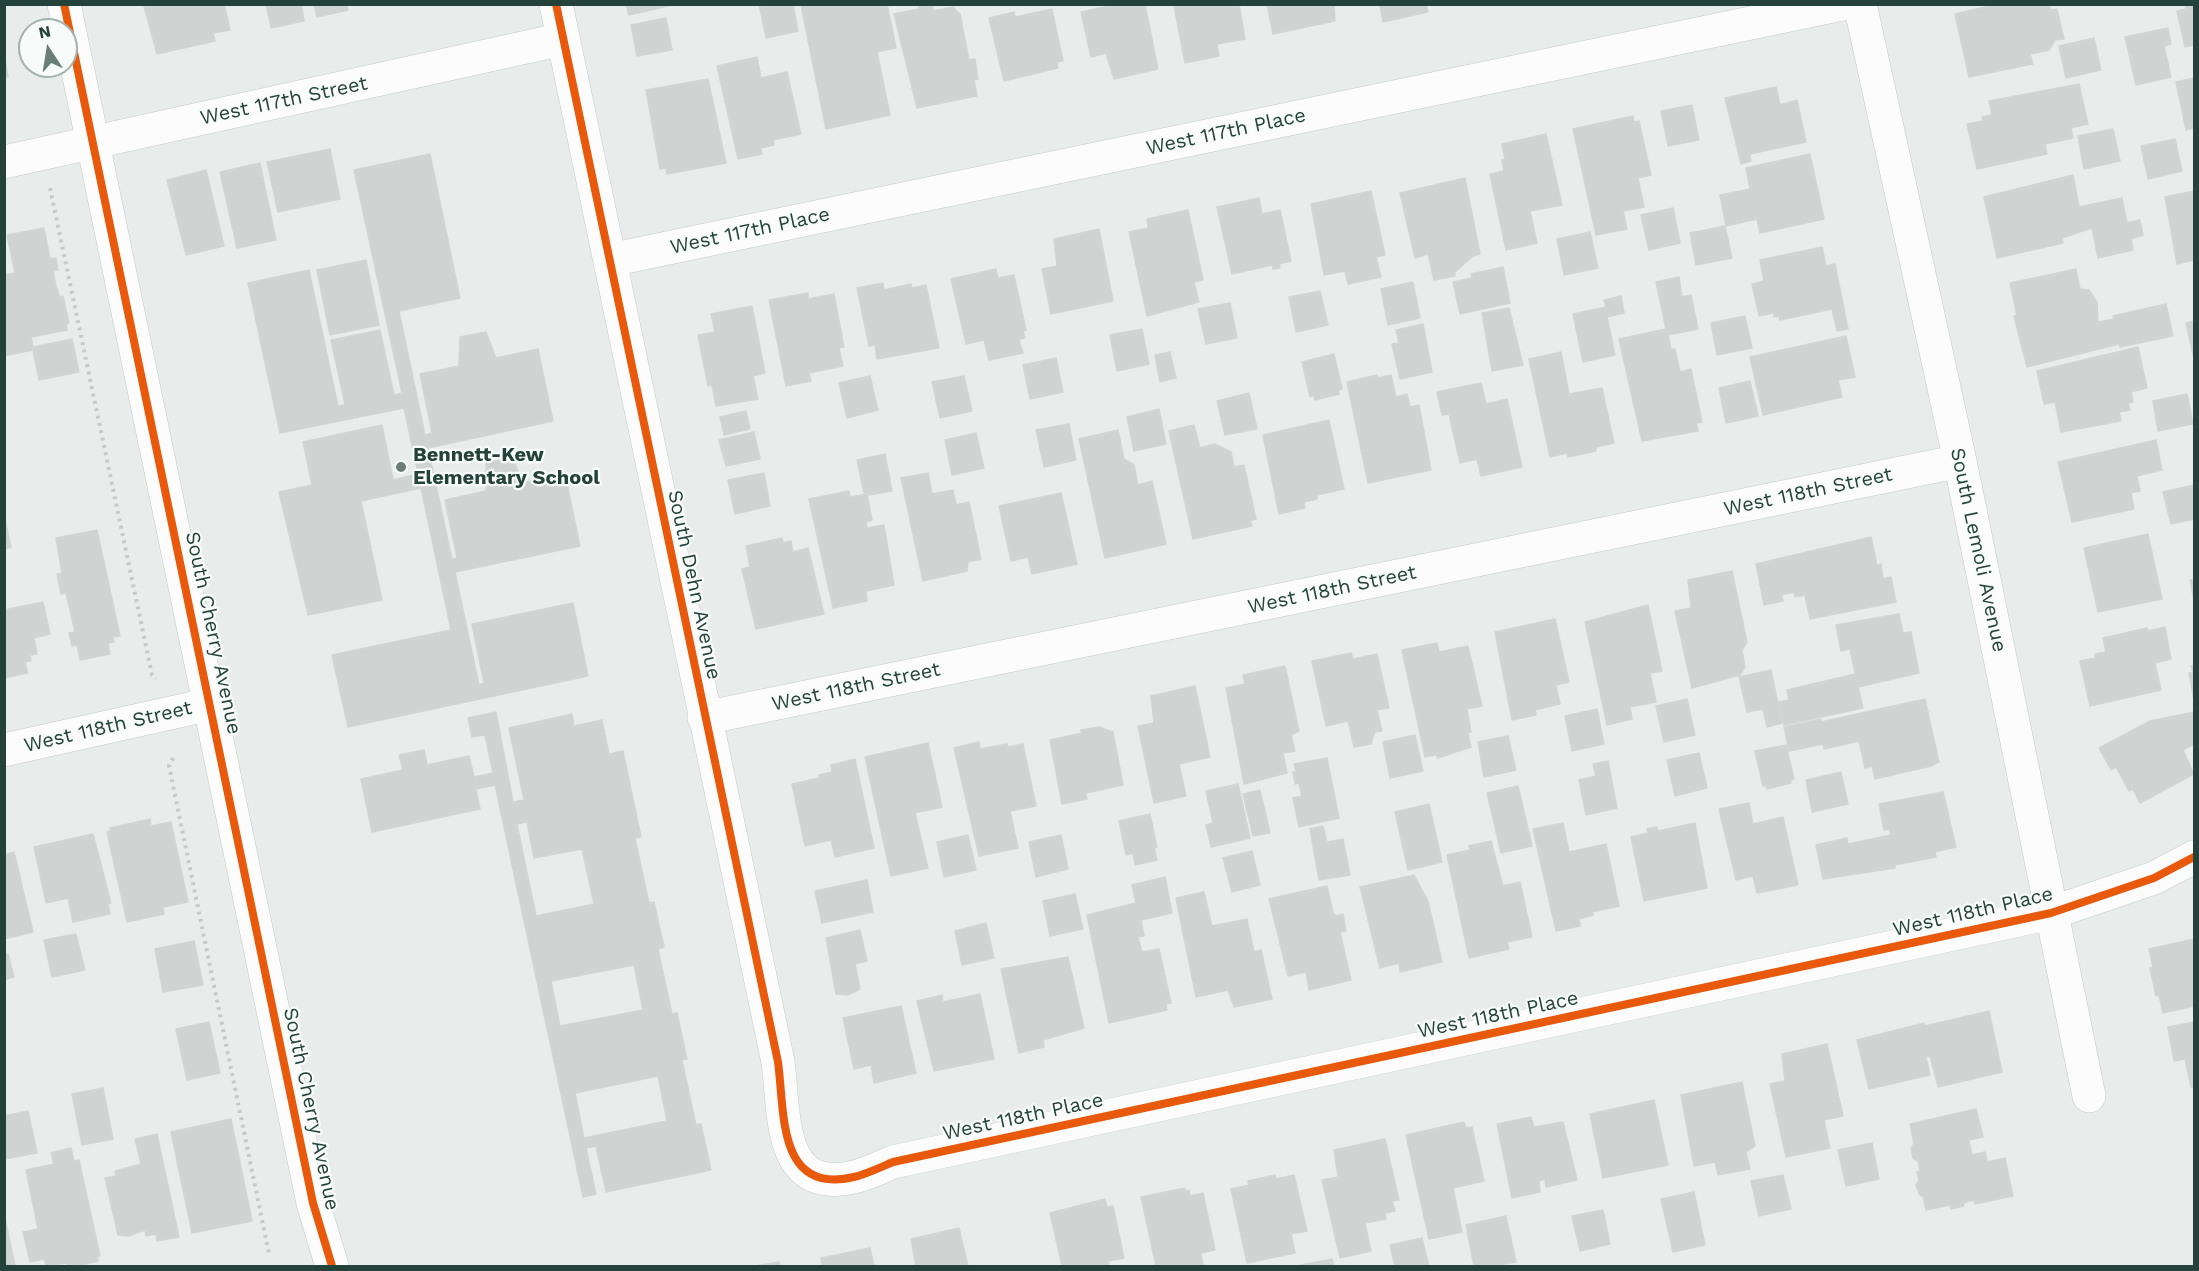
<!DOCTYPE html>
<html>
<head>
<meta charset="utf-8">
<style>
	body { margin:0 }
	#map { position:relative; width:2199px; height:1271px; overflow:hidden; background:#e8edeb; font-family:"Work Sans",sans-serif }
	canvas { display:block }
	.frame { position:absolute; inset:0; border:6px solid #24423a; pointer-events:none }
	.north { position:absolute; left:18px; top:18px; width:60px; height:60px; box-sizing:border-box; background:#f7fbf9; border:2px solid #a3b1ad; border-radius:50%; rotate:348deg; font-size:16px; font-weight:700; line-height:24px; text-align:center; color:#24423a }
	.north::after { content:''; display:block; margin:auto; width:21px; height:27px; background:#697e78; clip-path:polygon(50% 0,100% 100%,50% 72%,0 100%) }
</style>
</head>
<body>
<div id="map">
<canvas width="2199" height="1271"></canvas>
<div class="frame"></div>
<div class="north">N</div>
</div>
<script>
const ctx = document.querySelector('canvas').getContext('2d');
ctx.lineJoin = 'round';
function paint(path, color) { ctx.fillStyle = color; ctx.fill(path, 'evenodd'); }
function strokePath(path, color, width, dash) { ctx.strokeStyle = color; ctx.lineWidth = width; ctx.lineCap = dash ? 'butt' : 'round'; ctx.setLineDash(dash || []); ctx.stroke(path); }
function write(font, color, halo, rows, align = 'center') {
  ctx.font = font + ' "Work Sans",sans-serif'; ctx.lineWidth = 4.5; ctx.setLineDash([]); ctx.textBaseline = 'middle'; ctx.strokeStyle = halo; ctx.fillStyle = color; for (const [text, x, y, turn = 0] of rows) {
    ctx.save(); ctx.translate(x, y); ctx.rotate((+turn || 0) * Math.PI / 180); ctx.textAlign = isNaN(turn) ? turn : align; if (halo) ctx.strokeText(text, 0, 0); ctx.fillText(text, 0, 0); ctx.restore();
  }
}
const building = new Path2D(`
	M 147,4 L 224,4 L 230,30 L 213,33 L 215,41 L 157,54 L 144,6 Z
	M 266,4 L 301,4 L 304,21 L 271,28 Z
	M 314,4 L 347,4 L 348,10 L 317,17 Z
	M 626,4 L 677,4 L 629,15 Z
	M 759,4 L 793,4 L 798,31 L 766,38 Z
	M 887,4 L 896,48 L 877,52 L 890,115 L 826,129 L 801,5 Z
	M 918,4 L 932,4 L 933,11 L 953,7 L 960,14 L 969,60 L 975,59 L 978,79 L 974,80 L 977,96 L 917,108 L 894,14 L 919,9 Z
	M 1117,4 L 1145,4 L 1158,69 L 1114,79 L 1106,53 L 1091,57 L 1081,12 Z
	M 1182,4 L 1239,4 L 1245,39 L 1217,44 L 1219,56 L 1185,63 L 1174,6 Z
	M 1267,4 L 1334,4 L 1335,21 L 1273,34 Z
	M 1376,4 L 1426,4 L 1428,12 L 1383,22 L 1380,6 Z
	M 1998,4 L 2049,4 L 2051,10 L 2057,9 L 2064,39 L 2055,40 L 2049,50 L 2030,54 L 2033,64 L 1969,77 L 1955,14 Z
	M 2185,4 L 2194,4 L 2194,45 L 2185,47 L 2177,11 L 2186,9 Z
	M 1052,9 L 1063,61 L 1057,62 L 1058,68 L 1004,81 L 989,18 L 1014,12 L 1015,17 Z
	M 666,18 L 672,50 L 637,56 L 631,25 Z
	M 2168,28 L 2171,44 L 2164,46 L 2171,77 L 2136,85 L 2125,37 Z
	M 2094,38 L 2101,70 L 2066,78 L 2059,46 Z
	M 4,54 L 8,77 L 4,77 Z
	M 757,57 L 761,78 L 787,72 L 801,134 L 773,140 L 774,145 L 761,148 L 762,154 L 738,159 L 717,66 Z
	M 2194,78 L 2194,128 L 2186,130 L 2176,82 Z
	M 708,79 L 726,163 L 667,174 L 666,168 L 660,169 L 646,90 Z
	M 2079,84 L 2088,124 L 2071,128 L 2073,138 L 2045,144 L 2047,154 L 1977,169 L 1967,124 L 1983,121 L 1982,117 L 1992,115 L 1989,101 Z
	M 1776,87 L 1780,105 L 1797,100 L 1806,142 L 1750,154 L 1751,161 L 1741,164 L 1725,98 Z
	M 1692,105 L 1699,140 L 1668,146 L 1661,111 Z
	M 1633,116 L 1634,122 L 1639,121 L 1651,175 L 1638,178 L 1644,207 L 1623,211 L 1627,229 L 1596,235 L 1573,129 Z
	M 2113,129 L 2120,161 L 2084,169 L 2078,136 Z
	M 1546,134 L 1562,205 L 1530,211 L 1537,243 L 1506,250 L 1490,174 L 1504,171 L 1502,160 L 1505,159 L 1502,144 Z
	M 2175,139 L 2182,171 L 2148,179 L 2141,146 Z
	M 330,149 L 340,199 L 278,212 L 267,162 Z
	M 430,154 L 460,298 L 399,311 L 425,435 L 432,433 L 420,374 L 459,366 L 460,337 L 486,332 L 496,358 L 538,349 L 553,421 L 428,448 L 452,559 L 457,558 L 445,500 L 486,491 L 486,463 L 513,457 L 522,483 L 565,474 L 580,546 L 455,572 L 479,685 L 484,683 L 472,624 L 573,603 L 588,676 L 348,727 L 332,655 L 451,630 L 421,488 L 361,501 L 382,600 L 308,615 L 279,492 L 312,485 L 303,442 L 382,425 L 393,480 L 418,474 L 404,408 L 280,433 L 248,283 L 309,270 L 338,406 L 345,405 L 331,340 L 380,330 L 394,395 L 402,393 L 354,170 Z
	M 1810,154 L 1824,219 L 1760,233 L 1757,219 L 1726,226 L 1720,195 L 1750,189 L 1746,168 Z
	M 260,163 L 276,240 L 237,248 L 220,172 Z
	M 206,170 L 224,246 L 186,255 L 167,180 Z
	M 2073,175 L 2079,207 L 2122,198 L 2127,223 L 2140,220 L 2143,235 L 2131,239 L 2133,250 L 2098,258 L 2092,228 L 2062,238 L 2063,243 L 1997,258 L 1984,197 Z
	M 1465,178 L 1480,254 L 1473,256 L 1455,272 L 1455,276 L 1434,280 L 1428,254 L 1415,258 L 1400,193 Z
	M 1371,191 L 1385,255 L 1376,257 L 1381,277 L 1348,284 L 1345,271 L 1324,275 L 1311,204 Z
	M 2194,191 L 2194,260 L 2177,264 L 2165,197 Z
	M 1259,198 L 1262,214 L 1280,210 L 1291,261 L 1279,264 L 1280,268 L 1273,269 L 1272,265 L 1232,274 L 1217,207 Z
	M 1673,208 L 1680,243 L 1649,250 L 1641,215 Z
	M 1188,210 L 1203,280 L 1194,282 L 1199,302 L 1147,316 L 1129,232 L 1148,228 L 1147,219 Z
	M 1725,226 L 1732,258 L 1696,265 L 1690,233 Z
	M 44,228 L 50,259 L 56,258 L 58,270 L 53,271 L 56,286 L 60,297 L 63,296 L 69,323 L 66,324 L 67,330 L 31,337 L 33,347 L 72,339 L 79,372 L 39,380 L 33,350 L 4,356 L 4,275 L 15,273 L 7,235 Z
	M 1099,229 L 1113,301 L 1051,314 L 1042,269 L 1057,266 L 1054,239 Z
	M 1590,232 L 1598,268 L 1564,275 L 1557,239 Z
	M 1822,247 L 1826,266 L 1835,264 L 1848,329 L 1837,331 L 1832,309 L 1780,320 L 1779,316 L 1774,317 L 1774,313 L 1759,316 L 1752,284 L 1764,281 L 1760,260 Z
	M 366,260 L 379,325 L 330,335 L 317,270 Z
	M 1503,267 L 1510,303 L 1460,314 L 1453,282 L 1472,278 L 1471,274 Z
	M 996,269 L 998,278 L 1014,275 L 1026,330 L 1023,331 L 1025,338 L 1019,339 L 1023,353 L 989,360 L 984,340 L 966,344 L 951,279 Z
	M 2076,269 L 2080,289 L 2089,290 L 2097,302 L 2098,322 L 2114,319 L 2113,316 L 2166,304 L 2173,336 L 2120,347 L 2119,344 L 2027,367 L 2014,316 L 2017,315 L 2010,283 Z
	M 1679,277 L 1682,297 L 1691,295 L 1698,329 L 1668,335 L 1671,349 L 1675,349 L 1680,372 L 1691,369 L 1702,422 L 1696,423 L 1698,431 L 1642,441 L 1619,339 L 1666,329 L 1656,282 Z
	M 1413,282 L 1420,318 L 1388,325 L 1381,289 Z
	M 883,283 L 884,290 L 911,284 L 912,288 L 926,285 L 939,348 L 877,359 L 875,345 L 869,346 L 857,288 Z
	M 1320,291 L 1328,325 L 1296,332 L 1289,297 Z
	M 808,293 L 808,299 L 834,294 L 844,347 L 839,348 L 843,366 L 809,373 L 811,381 L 786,386 L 769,300 Z
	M 1621,296 L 1624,313 L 1607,317 L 1615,355 L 1583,362 L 1573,314 L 1606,307 L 1604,300 Z
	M 1230,303 L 1237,338 L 1206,344 L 1198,309 Z
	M 752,306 L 765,373 L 753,376 L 758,399 L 716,406 L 712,385 L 708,386 L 698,335 L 715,332 L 711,314 Z
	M 1509,308 L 1523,365 L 1492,371 L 1482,313 Z
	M 1745,316 L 1752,348 L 1717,355 L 1711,323 Z
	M 2194,321 L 2194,354 L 2193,354 L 2186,323 Z
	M 1423,324 L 1432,372 L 1400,379 L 1392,344 L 1399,343 L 1396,330 Z
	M 1142,329 L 1149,364 L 1117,371 L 1110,335 Z
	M 1846,336 L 1855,377 L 1838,380 L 1842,397 L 1763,415 L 1750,357 Z
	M 2138,347 L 2147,388 L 2131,392 L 2133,402 L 2128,403 L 2130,410 L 2119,412 L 2121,421 L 2061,432 L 2055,402 L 2044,404 L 2037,371 Z
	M 1170,352 L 1176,378 L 1160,382 L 1155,355 Z
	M 1561,352 L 1569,394 L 1602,388 L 1614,443 L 1596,447 L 1596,451 L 1568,457 L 1567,453 L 1550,457 L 1529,359 Z
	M 1334,354 L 1342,389 L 1338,390 L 1339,394 L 1315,400 L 1314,395 L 1310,397 L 1302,362 Z
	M 1056,358 L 1063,392 L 1030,399 L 1023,365 Z
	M 1377,375 L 1378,378 L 1391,375 L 1396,397 L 1407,394 L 1410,407 L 1419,405 L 1431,470 L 1368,483 L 1347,382 Z
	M 870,376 L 878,410 L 847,418 L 839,383 Z
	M 964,376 L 972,411 L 940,418 L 932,382 Z
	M 1750,381 L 1758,416 L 1726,423 L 1719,388 Z
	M 1481,383 L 1486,404 L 1507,399 L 1522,467 L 1481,476 L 1477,459 L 1460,463 L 1449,414 L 1442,415 L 1437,392 Z
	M 1249,393 L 1257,429 L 1225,435 L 1217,401 Z
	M 2187,394 L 2193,424 L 2158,431 L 2153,401 Z
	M 1159,409 L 1166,444 L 1134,451 L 1127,417 Z
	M 746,411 L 750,429 L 724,435 L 720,417 Z
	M 1329,420 L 1344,489 L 1317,495 L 1317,499 L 1304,502 L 1305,508 L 1279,514 L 1263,435 Z
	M 1069,424 L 1076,460 L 1044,467 L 1036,430 Z
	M 1194,425 L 1200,448 L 1215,444 L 1231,452 L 1234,467 L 1244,465 L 1256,519 L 1250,521 L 1252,526 L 1193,539 L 1169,431 Z
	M 1118,430 L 1124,459 L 1134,465 L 1138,485 L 1152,481 L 1166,544 L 1105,558 L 1079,439 Z
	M 754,432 L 760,459 L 726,466 L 719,440 Z
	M 976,433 L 984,468 L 952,475 L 945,440 Z
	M 2156,440 L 2162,470 L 2137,476 L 2140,491 L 2131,493 L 2134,509 L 2072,522 L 2058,462 Z
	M 885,454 L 892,491 L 869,495 L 868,492 L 864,493 L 857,460 Z
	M 764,473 L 770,506 L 735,514 L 728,480 Z
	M 928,473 L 932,494 L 953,490 L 956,505 L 969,502 L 981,559 L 968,562 L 967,571 L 923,581 L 901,478 Z
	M 2194,485 L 2194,519 L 2171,524 L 2163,492 Z
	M 849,491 L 850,497 L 867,494 L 872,520 L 866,522 L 867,528 L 884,525 L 894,585 L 866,591 L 867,601 L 833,608 L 809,499 Z
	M 1061,493 L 1077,564 L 1032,574 L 1028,557 L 1011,561 L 999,506 Z
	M 4,515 L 11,547 L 4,549 Z
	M 97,530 L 120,636 L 113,637 L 114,642 L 108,643 L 110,654 L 80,660 L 77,645 L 72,646 L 69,633 L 75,632 L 66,593 L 61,594 L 57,574 L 62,573 L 56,538 Z
	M 2148,534 L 2162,599 L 2098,612 L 2084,548 Z
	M 1871,537 L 1877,565 L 1881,564 L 1883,579 L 1891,577 L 1896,602 L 1810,619 L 1805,595 L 1795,597 L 1794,592 L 1781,595 L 1783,601 L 1764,605 L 1756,564 Z
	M 782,538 L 783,543 L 791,541 L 793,552 L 808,548 L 824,614 L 756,629 L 742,569 L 750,567 L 746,546 Z
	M 1732,571 L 1747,642 L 1742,650 L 1745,667 L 1740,675 L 1692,688 L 1675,611 L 1691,608 L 1688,580 Z
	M 2194,579 L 2194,601 L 2190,580 Z
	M 43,602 L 50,634 L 34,638 L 37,654 L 30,655 L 31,661 L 25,662 L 28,673 L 4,678 L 4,610 Z
	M 1648,605 L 1662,671 L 1650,673 L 1656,702 L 1630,707 L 1632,719 L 1607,725 L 1585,622 Z
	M 1899,614 L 1903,633 L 1911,632 L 1919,673 L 1858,687 L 1850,649 L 1841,651 L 1836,625 Z
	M 1555,619 L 1569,682 L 1556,685 L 1560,704 L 1535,710 L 1536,715 L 1512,720 L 1495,632 Z
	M 2165,627 L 2171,659 L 2155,663 L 2161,690 L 2090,706 L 2080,661 L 2096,658 L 2095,654 L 2106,652 L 2103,638 L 2147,628 L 2148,631 Z
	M 1437,643 L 1439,652 L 1468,646 L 1482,706 L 1467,709 L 1471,732 L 1468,733 L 1471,747 L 1438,758 L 1436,755 L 1425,757 L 1402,650 Z
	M 1351,653 L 1353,659 L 1377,654 L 1389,708 L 1377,710 L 1382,731 L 1375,732 L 1371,744 L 1354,747 L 1348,721 L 1326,726 L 1312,661 Z
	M 2194,665 L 2194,700 L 2189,673 L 2193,673 L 2191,666 Z
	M 1285,666 L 1299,731 L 1291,735 L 1295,751 L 1283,753 L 1287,773 L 1244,784 L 1226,688 L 1245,684 L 1243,675 Z
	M 1771,670 L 1782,723 L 1767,727 L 1763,709 L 1747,712 L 1739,677 Z
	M 1855,674 L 1863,708 L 1784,725 L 1778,702 L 1789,700 L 1787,690 Z
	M 1195,686 L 1210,757 L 1179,764 L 1186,796 L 1154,803 L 1138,726 L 1154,723 L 1151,696 Z
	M 1687,699 L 1695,735 L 1664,742 L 1656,706 Z
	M 1925,699 L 1939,762 L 1931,766 L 1875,779 L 1872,766 L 1865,768 L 1859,741 L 1824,749 L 1823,744 L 1789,751 L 1784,727 L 1821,719 L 1821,722 Z
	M 1597,709 L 1604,744 L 1572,751 L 1565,716 Z
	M 496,712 L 513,802 L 524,800 L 509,728 L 572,714 L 574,726 L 602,720 L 609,754 L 623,751 L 641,837 L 635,838 L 649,903 L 654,902 L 664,947 L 658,949 L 672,1014 L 677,1013 L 687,1059 L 682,1060 L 696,1125 L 701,1124 L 711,1170 L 606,1192 L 596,1146 L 586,1148 L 596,1194 L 583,1197 L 495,785 L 476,789 L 480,809 L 372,832 L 361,779 L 403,770 L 399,755 L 424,750 L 427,765 L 469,756 L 474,777 L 493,773 L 485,735 L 472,737 L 468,718 ZM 527,822 L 534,858 L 582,849 L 594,904 L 536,916 L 517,824 ZM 634,965 L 643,1010 L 560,1026 L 551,981 ZM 658,1076 L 667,1121 L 584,1138 L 575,1093 Z
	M 2194,712 L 2194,744 L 2183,750 L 2194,774 L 2140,803 L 2133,789 L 2129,791 L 2116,767 L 2111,770 L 2099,748 L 2150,721 Z
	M 1099,727 L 1113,732 L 1123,785 L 1086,793 L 1087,799 L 1062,804 L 1050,740 L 1082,733 L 1081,730 Z
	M 1415,735 L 1423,771 L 1390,778 L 1383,742 Z
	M 1508,736 L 1516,770 L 1484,777 L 1478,742 Z
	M 979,742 L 980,749 L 1007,744 L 1008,747 L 1023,744 L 1036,806 L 1010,811 L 1018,848 L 979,856 L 954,748 Z
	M 928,743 L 942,807 L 915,813 L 928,868 L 891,876 L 865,757 Z
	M 1786,745 L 1794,779 L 1790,780 L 1791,783 L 1767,789 L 1766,786 L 1763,786 L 1755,751 Z
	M 1699,753 L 1707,788 L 1675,796 L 1667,760 Z
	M 1327,758 L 1339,818 L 1299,827 L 1293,798 L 1302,796 L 1299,783 L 1295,784 L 1293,772 L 1296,772 L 1294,764 Z
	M 855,759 L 874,848 L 835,857 L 831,840 L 805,846 L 792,784 L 819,778 L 819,775 L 832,772 L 831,765 Z
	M 1608,761 L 1617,808 L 1586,815 L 1579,780 L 1596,776 L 1593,764 Z
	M 1841,772 L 1848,804 L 1812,812 L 1806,780 Z
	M 1238,784 L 1250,838 L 1211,847 L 1206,825 L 1213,823 L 1206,791 Z
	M 1518,786 L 1532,846 L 1501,853 L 1487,793 Z
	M 1260,790 L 1270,833 L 1253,836 L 1243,794 Z
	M 1943,792 L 1956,847 L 1935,852 L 1936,857 L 1895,865 L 1895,868 L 1823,879 L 1816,845 L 1847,838 L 1848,844 L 1891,835 L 1889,829 L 1884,830 L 1879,804 Z
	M 1749,803 L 1753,824 L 1783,817 L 1798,885 L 1757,893 L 1753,876 L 1736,880 L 1719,809 Z
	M 1429,804 L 1442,862 L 1408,870 L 1395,812 Z
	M 1150,814 L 1157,847 L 1154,848 L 1157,860 L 1135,865 L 1133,853 L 1126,855 L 1119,821 Z
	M 150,819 L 151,826 L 171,822 L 188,902 L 163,907 L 164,914 L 127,922 L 107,832 L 111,831 L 110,828 Z
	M 1563,823 L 1569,852 L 1606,844 L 1619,906 L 1592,912 L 1593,915 L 1579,919 L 1580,926 L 1556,931 L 1533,829 Z
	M 1695,823 L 1707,888 L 1644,901 L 1631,837 L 1648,833 L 1647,829 L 1657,827 L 1658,831 Z
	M 1323,826 L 1327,842 L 1343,839 L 1350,875 L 1319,880 L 1310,829 Z
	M 93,834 L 111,903 L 108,904 L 110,914 L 73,922 L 68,898 L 46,903 L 34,847 Z
	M 968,835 L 976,870 L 944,877 L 937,842 Z
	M 1061,835 L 1068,869 L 1036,877 L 1029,842 Z
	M 1491,841 L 1503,886 L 1520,882 L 1532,937 L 1507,942 L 1509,949 L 1469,958 L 1447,855 L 1470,850 L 1469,846 Z
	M 1252,851 L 1260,885 L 1232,892 L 1223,858 Z
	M 14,852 L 33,932 L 4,939 L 4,855 Z
	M 1414,875 L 1428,901 L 1442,962 L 1400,972 L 1399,963 L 1380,968 L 1360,887 Z
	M 1165,877 L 1172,913 L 1141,920 L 1144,936 L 1138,937 L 1142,952 L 1159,949 L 1171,1003 L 1166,1004 L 1167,1010 L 1109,1023 L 1087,915 L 1136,903 L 1132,885 Z
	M 867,880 L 873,912 L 822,923 L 815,891 Z
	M 1327,886 L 1333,913 L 1336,916 L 1343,914 L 1346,931 L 1340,932 L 1351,980 L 1309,990 L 1306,972 L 1288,976 L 1269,899 Z
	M 1204,892 L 1212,926 L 1247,919 L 1254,952 L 1261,950 L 1272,999 L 1234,1007 L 1228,990 L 1196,997 L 1176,898 Z
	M 1075,894 L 1083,929 L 1050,936 L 1043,901 Z
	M 986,923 L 994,958 L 962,965 L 955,931 Z
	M 860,930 L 867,961 L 855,964 L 860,989 L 848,995 L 836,994 L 826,938 Z
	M 76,934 L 85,970 L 52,977 L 44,940 Z
	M 2194,939 L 2194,1006 L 2163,1013 L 2159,995 L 2156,996 L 2150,968 L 2153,967 L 2149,949 Z
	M 194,941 L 203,985 L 163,992 L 155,949 Z
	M 8,954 L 14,977 L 4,980 L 4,955 Z
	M 1068,957 L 1084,1028 L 1043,1040 L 1044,1047 L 1019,1053 L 1001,969 Z
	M 980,994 L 994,1059 L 934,1071 L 917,1001 L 942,995 L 943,1002 Z
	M 901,1006 L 916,1073 L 874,1083 L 871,1065 L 854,1069 L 843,1018 Z
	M 1989,1011 L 2002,1072 L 1938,1087 L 1930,1056 L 1926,1057 L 1930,1075 L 1869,1089 L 1857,1040 L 1924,1023 L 1925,1026 Z
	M 209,1022 L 220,1073 L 187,1080 L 176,1029 Z
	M 2194,1022 L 2194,1087 L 2191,1087 L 2185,1059 L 2174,1061 L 2168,1027 Z
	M 1827,1044 L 1843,1116 L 1824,1120 L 1830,1148 L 1786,1157 L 1770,1084 L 1785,1081 L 1782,1054 Z
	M 1742,1082 L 1755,1146 L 1746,1152 L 1750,1169 L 1718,1175 L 1715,1162 L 1694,1166 L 1681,1095 Z
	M 103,1088 L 113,1139 L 82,1145 L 72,1094 Z
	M 1654,1100 L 1668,1165 L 1603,1178 L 1590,1114 Z
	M 1976,1109 L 1983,1137 L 1969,1140 L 1972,1155 L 1985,1152 L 1987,1162 L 2005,1158 L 2013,1196 L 1975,1204 L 1974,1200 L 1963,1203 L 1964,1206 L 1951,1209 L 1950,1205 L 1926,1210 L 1923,1197 L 1919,1194 L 1916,1185 L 1919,1181 L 1917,1172 L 1920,1171 L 1918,1161 L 1913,1158 L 1911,1148 L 1914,1144 L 1910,1124 Z
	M 28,1111 L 37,1153 L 4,1159 L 4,1116 Z
	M 1531,1117 L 1534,1127 L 1563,1122 L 1577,1180 L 1546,1187 L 1545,1179 L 1539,1181 L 1540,1192 L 1512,1198 L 1497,1124 Z
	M 231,1119 L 252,1221 L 192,1233 L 171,1132 Z
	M 1464,1122 L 1466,1128 L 1472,1127 L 1484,1181 L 1453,1188 L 1462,1232 L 1429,1239 L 1406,1135 Z
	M 157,1134 L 179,1237 L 157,1241 L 156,1234 L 146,1236 L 145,1230 L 129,1236 L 118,1235 L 105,1178 L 116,1176 L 115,1171 L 141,1164 L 135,1139 Z
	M 1385,1139 L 1399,1200 L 1392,1201 L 1395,1211 L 1385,1213 L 1386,1219 L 1365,1223 L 1371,1251 L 1340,1258 L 1322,1180 L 1338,1177 L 1334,1150 Z
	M 1872,1143 L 1879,1179 L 1846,1186 L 1838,1150 Z
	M 71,1148 L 74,1161 L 79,1160 L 100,1256 L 97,1257 L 98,1261 L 77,1266 L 68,1266 L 67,1263 L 46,1266 L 44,1259 L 30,1262 L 23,1232 L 38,1229 L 26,1170 L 54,1164 L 51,1153 Z
	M 1275,1175 L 1276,1179 L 1294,1175 L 1307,1231 L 1291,1234 L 1295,1253 L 1247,1263 L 1231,1189 L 1249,1185 L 1248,1181 Z
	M 1783,1175 L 1791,1209 L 1759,1216 L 1751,1181 Z
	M 1185,1188 L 1185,1191 L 1189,1190 L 1190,1196 L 1203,1193 L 1215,1250 L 1201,1253 L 1203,1266 L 1156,1266 L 1141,1197 Z
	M 1694,1192 L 1705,1245 L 1673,1252 L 1661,1199 Z
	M 1105,1199 L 1107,1207 L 1113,1206 L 1124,1258 L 1108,1261 L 1109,1266 L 1062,1266 L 1050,1213 Z
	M 1603,1210 L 1610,1244 L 1580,1251 L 1572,1216 Z
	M 4,1213 L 15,1266 L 4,1266 Z
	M 1506,1216 L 1516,1262 L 1493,1266 L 1474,1266 L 1466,1225 Z
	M 959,1228 L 968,1266 L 916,1266 L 911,1239 Z
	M 1422,1238 L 1429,1266 L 1395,1266 L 1390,1245 Z
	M 870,1248 L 874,1266 L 822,1266 L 821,1258 Z
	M 1332,1259 L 1334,1266 L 1302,1266 L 1301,1265 Z
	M 779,1262 L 780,1266 L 756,1266 Z`);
paint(building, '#cfd4d2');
strokePath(building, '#d1d6d4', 1.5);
const minor = new Path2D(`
	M 64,4 L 313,1203 L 332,1266
	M 556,4 L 778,1062 C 785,1113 777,1195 854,1177 C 867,1174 881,1167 893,1162 L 2051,913 L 2154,878 L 2194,857
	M 1860,4 L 1960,461 L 2089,1096
	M 4,162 L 563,39
	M 610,260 L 1842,4
	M 704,718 L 1960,461
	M 4,750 L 211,704`);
strokePath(minor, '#c5cac8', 34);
strokePath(new Path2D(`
	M 50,188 L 152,675 L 156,679
	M 173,758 L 169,766 L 269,1254`), '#c3ccca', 4, [3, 4.5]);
strokePath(minor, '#fcfcfc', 33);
strokePath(new Path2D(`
	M 64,4 L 313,1203 L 332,1266
	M 556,4 L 778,1062 C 785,1113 777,1195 854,1177 C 867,1174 881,1167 893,1162 L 2051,913 L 2154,878 L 2194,857`), '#e8590c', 8);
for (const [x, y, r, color] of [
	[401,467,6,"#697e78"]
]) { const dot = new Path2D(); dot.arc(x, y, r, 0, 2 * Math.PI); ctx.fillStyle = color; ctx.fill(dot); strokePath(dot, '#f7fbf9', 2); }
write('20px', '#24423a', '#f7fbf9', [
	["West 117th Street",284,101,-12],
	["West 117th Place",1226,132,-12],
	["West 117th Place",750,231,-12],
	["West 118th Street",1808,492,-12],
	["South Lemoli Avenue",1978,550,78],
	["South Dehn Avenue",694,585,78],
	["West 118th Street",1332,590,-12],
	["South Cherry Avenue",213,633,78],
	["West 118th Street",856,687,-12],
	["West 118th Street",108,727,-13],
	["West 118th Place",1973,912,-13],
	["West 118th Place",1498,1015,-12],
	["South Cherry Avenue",311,1109,78],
	["West 118th Place",1023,1117,-12]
]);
write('bold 20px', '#24423a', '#f7fbf9', [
	["Bennett-Kew",413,455],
	["Elementary School",413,478]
], 'left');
</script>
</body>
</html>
